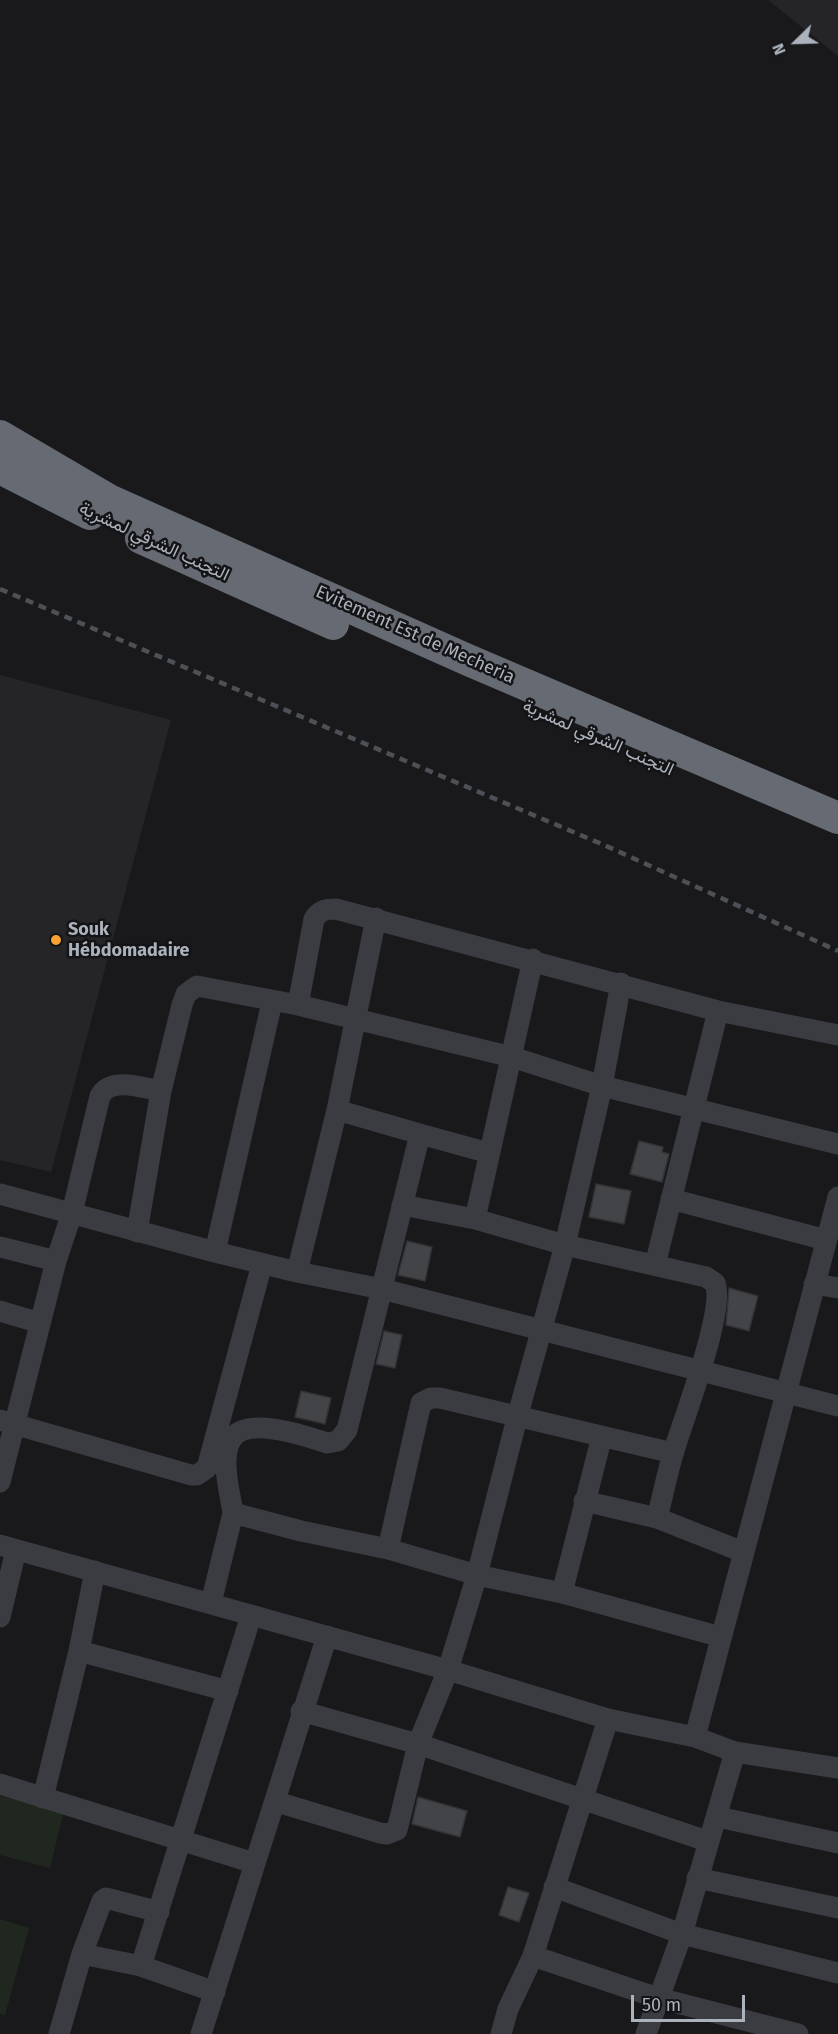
<!DOCTYPE html>
<html>
<head>
<meta charset="utf-8">
<style>
	body { margin:0 }
	#map { position:relative; width:838px; height:2034px; overflow:hidden; background:#19191b; font-family:"Fira Sans",sans-serif }
	canvas { display:block }
	.north { position:absolute; left:766px; top:12px; width:60px; height:60px; -webkit-text-stroke:4px #141416; paint-order:stroke; rotate:247deg; font-size:16px; font-weight:700; line-height:24px; text-align:center; color:#abb2bb }
	.north::after { content:''; display:block; margin:auto; width:21px; height:27px; background:#abb2bb; clip-path:polygon(50% 0,100% 100%,50% 72%,0 100%) }
	.scale { position:absolute; left:631px; top:1995px; width:114px; height:27px; box-sizing:border-box; border:3px solid #abb2bb; border-top:0; padding-left:8px; font-size:18px; line-height:21px; white-space:nowrap; color:#abb2bb; -webkit-text-stroke:4px #141416; paint-order:stroke }
</style>
</head>
<body>
<div id="map">
<canvas width="838" height="2034"></canvas>
<div class="north">N</div>
<div class="scale">50 m</div>
</div>
<script>
const ctx = document.querySelector('canvas').getContext('2d');
ctx.lineJoin = 'round';
function paint(path, color) { ctx.fillStyle = color; ctx.fill(path, 'evenodd'); }
function strokePath(path, color, width, dash) { ctx.strokeStyle = color; ctx.lineWidth = width; ctx.lineCap = dash ? 'butt' : 'round'; ctx.setLineDash(dash || []); ctx.stroke(path); }
function write(font, color, halo, rows, align = 'center') {
  ctx.font = font + ' "Fira Sans",Vazirmatn,sans-serif'; ctx.lineWidth = 5; ctx.setLineDash([]); ctx.textBaseline = 'middle'; ctx.strokeStyle = halo; ctx.fillStyle = color; for (const [text, x, y, turn = 0] of rows) {
    ctx.save(); ctx.translate(x, y); ctx.rotate((+turn || 0) * Math.PI / 180); ctx.textAlign = isNaN(turn) ? turn : align; if (halo) ctx.strokeText(text, 0, 0); ctx.fillText(text, 0, 0); ctx.restore();
  }
}
paint(new Path2D(`
	M 768,0 L 838,0 L 838,56 Z
	M 0,675 L 171,720 L 51,1172 L 0,1160 Z`), '#252528');
paint(new Path2D(`
	M 0,1796 L 64,1811 L 50,1868 L 0,1855 Z
	M 0,1919 L 29,1928 L 5,2015 L 0,2014 Z`), '#1f271f');
const building = new Path2D(`
	M 639,1141 L 663,1147 L 662,1152 L 669,1154 L 662,1182 L 630,1174 Z
	M 596,1184 L 631,1191 L 624,1224 L 589,1217 Z
	M 407,1241 L 432,1247 L 425,1281 L 398,1275 Z
	M 729,1288 L 758,1296 L 749,1331 L 726,1325 Z
	M 384,1331 L 402,1335 L 395,1368 L 376,1364 Z
	M 301,1391 L 331,1398 L 325,1424 L 295,1417 Z
	M 418,1797 L 467,1811 L 460,1837 L 412,1824 Z
	M 508,1887 L 529,1893 L 519,1922 L 499,1915 Z`);
paint(building, '#434448');
strokePath(building, '#333337', 1.5);
strokePath(new Path2D(`
	M 298,1005 L 314,919 C 320,910 326,909 336,909 L 718,1011 L 838,1035
	M 420,1134 L 489,1153
	M 0,1194 L 215,1252 L 297,1272 L 382,1289 L 838,1406
	M 671,1199 L 826,1240
	M 402,1205 L 475,1219 L 565,1245 L 706,1277 L 715,1283 C 726,1309 683,1420 674,1451 C 667,1473 663,1496 657,1518
	M 475,1219 L 533,959
	M 137,1232 L 161,1091 L 182,1005 L 186,994 L 197,986 L 298,1005 L 512,1057 L 602,1086 L 838,1144
	M 0,1247 L 56,1261
	M 215,1252 L 272,1002
	M 655,1265 L 718,1011
	M 297,1272 L 337,1110 L 376,918
	M 814,1284 L 838,1288
	M 0,1311 L 40,1323
	M 0,1420 L 191,1475 L 197,1475 L 207,1468 L 262,1264
	M 673,1453 L 440,1398 L 431,1398 L 421,1403 L 388,1549 L 477,1575 L 562,1593 L 721,1637
	M 0,1482 L 56,1261 L 72,1213 L 100,1096 C 111,1076 143,1088 161,1091
	M 584,1501 L 657,1518 L 743,1552
	M 233,1513 C 230,1492 220,1459 231,1440 C 245,1415 306,1436 327,1443 L 338,1441 L 347,1430 L 420,1134 L 337,1110
	M 0,1545 L 448,1670 L 608,1719 L 695,1737 L 735,1752 L 682,1934 L 646,2034
	M 562,1593 L 602,1436
	M 211,1603 L 233,1513 L 301,1531 L 388,1549
	M 0,1617 L 16,1550
	M 79,1651 L 228,1691
	M 301,1711 L 418,1744 L 707,1841
	M 695,1737 L 838,1197
	M 735,1752 L 838,1768
	M 0,1784 L 254,1863
	M 43,1798 L 79,1651 L 95,1571
	M 277,1802 L 380,1833 L 387,1834 L 397,1830 L 418,1744 L 448,1670 L 477,1575 L 517,1418 L 565,1245 L 602,1086 L 621,983
	M 718,1817 L 838,1843
	M 697,1878 L 838,1908
	M 554,1887 L 682,1934 L 838,1973
	M 82,1954 L 141,1966 L 215,1992
	M 533,1956 L 658,1998 L 798,2034
	M 141,1966 L 251,1616
	M 59,2034 L 82,1954 L 102,1901 L 106,1898 L 159,1912
	M 201,2034 L 327,1636
	M 501,2034 L 508,2009 L 533,1956 L 608,1719`), '#3a3c41', 21);
strokePath(new Path2D(`
	M 0,436 L 109,500 L 468,660 L 838,818
	M 0,468 L 90,514
	M 141,538 L 333,624`), '#666a72', 32);
strokePath(new Path2D(`
	M 0,589 L 604,845 L 838,951`), '#4d5056', 4.5, [8, 6]);
for (const [x, y, r, color] of [
	[56,940,6,"#faa233"]
]) { const dot = new Path2D(); dot.arc(x, y, r, 0, 2 * Math.PI); ctx.fillStyle = color; ctx.fill(dot); strokePath(dot, '#141416', 2); }
write('18px', '#abb2bb', '#141416', [
	["التجنب الشرقي لمشرية",154,542,25],
	["Evitement Est de Mecheria",415,635,24],
	["التجنب الشرقي لمشرية",598,738,24]
]);
write('bold 18px', '#abb2bb', '#141416', [
	["Souk",68,930],
	["Hébdomadaire",68,951]
], 'left');
</script>
</body>
</html>
